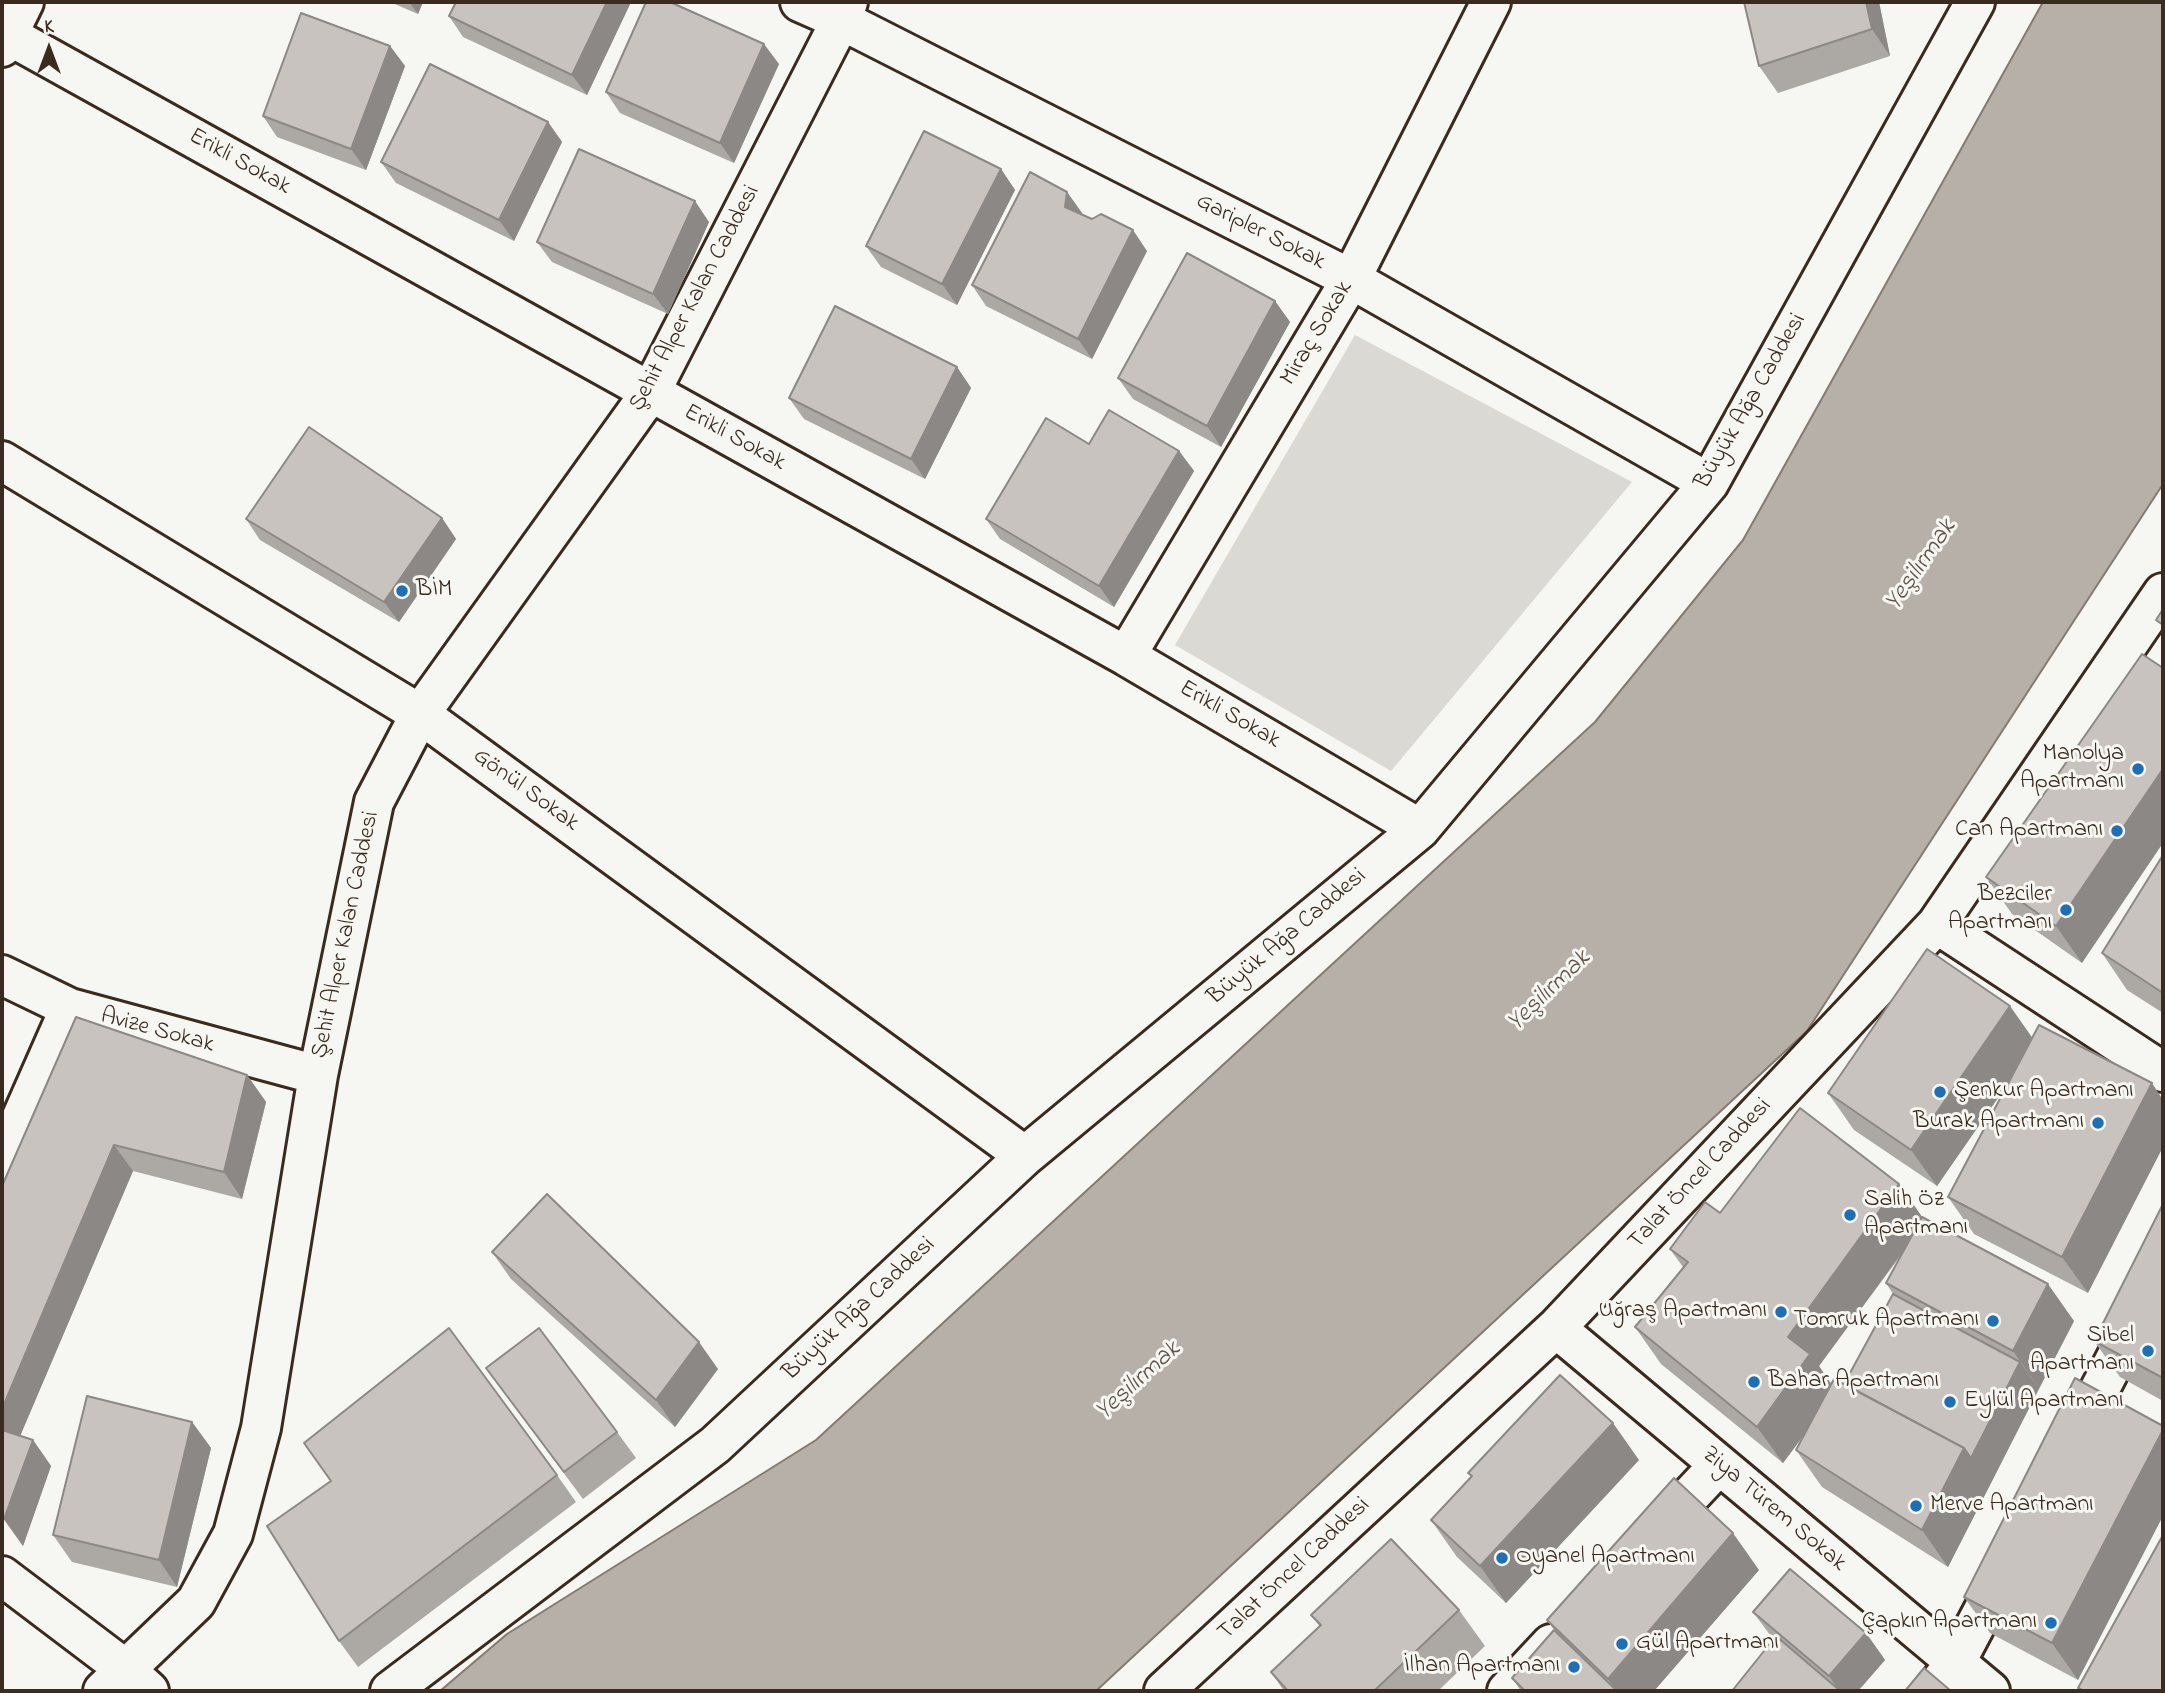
<!DOCTYPE html>
<html>
<head>
<meta charset="utf-8">
<style>
	body { margin:0 }
	#map { position:relative; width:2165px; height:1693px; overflow:hidden; background:#f6f6f2; font-family:"Indie Flower",sans-serif }
	canvas { display:block }
	.frame { position:absolute; inset:0; border:4px solid #3b2a1e; pointer-events:none }
	.north { position:absolute; left:14px; top:14px; width:70px; height:70px; -webkit-text-stroke:5px #f6f6f2; paint-order:stroke; rotate:0deg; font-size:19px; font-weight:700; line-height:28px; text-align:center; color:#3b2a1e }
	.north::after { content:''; display:block; margin:auto; width:24px; height:32px; background:#3b2a1e; clip-path:polygon(50% 0,100% 100%,50% 72%,0 100%) }
</style>
</head>
<body>
<div id="map">
<canvas width="2165" height="1693"></canvas>
<div class="frame"></div>
<div class="north">K</div>
</div>
<script>
const ctx = document.querySelector('canvas').getContext('2d');
ctx.lineJoin = 'round';
function paint(path, color) { ctx.fillStyle = color; ctx.fill(path, 'evenodd'); }
function strokePath(path, color, width, dash) { ctx.strokeStyle = color; ctx.lineWidth = width; ctx.lineCap = dash ? 'butt' : 'round'; ctx.setLineDash(dash || []); ctx.stroke(path); }
function write(font, color, halo, rows, align = 'center') {
  ctx.font = font + ' "Indie Flower",sans-serif'; ctx.lineWidth = 6; ctx.setLineDash([]); ctx.textBaseline = 'middle'; ctx.strokeStyle = halo; ctx.fillStyle = color; for (const [text, x, y, turn = 0] of rows) {
    ctx.save(); ctx.translate(x, y); ctx.rotate((+turn || 0) * Math.PI / 180); ctx.textAlign = isNaN(turn) ? turn : align; if (halo) ctx.strokeText(text, 0, 0); ctx.fillText(text, 0, 0); ctx.restore();
  }
}
paint(new Path2D(`
	M 1355,335 L 1632,482 L 1391,771 L 1175,645 Z`), '#dad9d3');
const water = new Path2D(`
	M 2043,2 L 2163,2 L 2163,484 L 1807,1031 L 1096,1691 L 440,1691 L 507,1634 L 816,1440 L 1595,722 L 1743,540 Z`);
paint(water, '#b6b0a9');
strokePath(water, '#857a71', 2);
const minor = new Path2D(`
	M 800,2 L 841,20 L 1351,279 L 1709,483
	M 8,35 L 1126,656 L 1420,829
	M 2,47 L 24,2
	M 2,461 L 420,714 L 1025,1156
	M 1126,656 L 1351,279 L 1491,2
	M 1937,924 L 2163,1072
	M 2,975 L 70,1008 L 318,1075
	M 2,1162 L 70,1008
	M 1556,1328 L 1990,1691
	M 2075,1437 L 2163,1267
	M 1657,1531 L 1719,1465
	M 2,1576 L 125,1669 L 149,1691
	M 103,1691 L 196,1602 L 233,1534 L 261,1428 L 318,1075 L 374,802 L 420,714 L 650,393 L 841,20 L 848,2
	M 390,1691 L 715,1445 L 1025,1156 L 1420,829 L 1709,483 L 1975,2
	M 1164,1691 L 1556,1328 L 1937,924 L 2163,593
	M 1507,1691 L 1551,1644
	M 1933,1691 L 1956,1662 L 2003,1573`);
strokePath(minor, '#3b2a1e', 44);
strokePath(minor, '#f6f6f2', 38);
paint(new Path2D(`
	M 390,2 L 423,2 L 418,14 Z
	M 631,2 L 587,95 L 463,37 L 449,16 Z
	M 1744,2 L 1879,2 L 1890,56 L 1778,93 L 1759,66 Z
	M 390,46 L 405,66 L 366,170 L 277,137 L 263,116 Z
	M 779,64 L 734,163 L 620,113 L 606,92 Z
	M 548,122 L 562,142 L 514,241 L 396,183 L 381,162 Z
	M 1001,169 L 1015,190 L 957,305 L 881,267 L 866,246 Z
	M 1067,192 L 1082,213 L 1081,214 L 1147,251 L 1092,359 L 986,306 L 972,285 Z
	M 709,222 L 668,314 L 552,262 L 537,242 Z
	M 1275,301 L 1290,322 L 1221,447 L 1133,399 L 1118,378 Z
	M 957,367 L 971,388 L 925,479 L 804,419 L 789,398 Z
	M 1089,444 L 1179,451 L 1194,471 L 1114,607 L 1000,539 L 986,519 Z
	M 442,518 L 456,539 L 399,622 L 260,540 L 246,519 Z
	M 2142,654 L 2082,963 L 2012,914 L 1986,877 Z
	M 2163,855 L 2163,1013 L 2127,990 L 2102,953 Z
	M 2010,1006 L 2088,1293 L 1974,1234 L 1948,1197 L 2009,1082 L 1937,1186 L 1854,1130 L 1828,1093 Z
	M 247,1075 L 266,1102 L 242,1199 L 133,1171 L 20,1436 L 33,1440 L 51,1466 L 23,1546 L 2,1517 L 2,1186 Z
	M 1899,1184 L 1922,1217 L 2074,1321 L 1948,1567 L 1822,1487 L 1796,1450 L 1805,1434 L 1783,1463 L 1661,1364 L 1635,1327 L 1683,1267 L 1670,1249 L 1720,1213 ZM 1904,1251 L 1886,1283 L 1893,1294 L 1844,1384 L 1831,1384 L 1819,1366 Z
	M 2163,1204 L 2163,1401 L 2120,1377 L 2094,1341 Z
	M 492,1252 L 718,1369 L 675,1427 L 511,1279 Z
	M 486,1368 L 617,1432 L 636,1458 L 583,1499 Z
	M 192,1422 L 211,1448 L 177,1587 L 72,1562 L 53,1535 Z
	M 2163,1426 L 2078,1680 L 1990,1633 L 1964,1597 Z
	M 1639,1460 L 1506,1603 L 1457,1557 L 1431,1520 L 1471,1477 L 1468,1473 Z
	M 557,1475 L 576,1502 L 358,1667 L 339,1641 L 331,1481 Z
	M 1759,1570 L 1654,1691 L 1521,1691 L 1512,1678 L 1554,1630 L 1547,1620 Z
	M 1459,1610 L 1485,1646 L 1438,1691 L 1284,1691 L 1271,1672 L 1320,1627 L 1311,1615 Z
	M 1753,1612 L 1866,1633 L 1885,1660 L 1858,1691 L 1732,1691 L 1773,1639 Z`), '#aca8a3');
paint(new Path2D(`
	M 409,2 L 423,2 L 418,14 Z
	M 607,2 L 631,2 L 587,95 L 572,75 Z
	M 1866,2 L 1879,2 L 1890,56 L 1872,29 Z
	M 764,44 L 779,64 L 734,163 L 720,143 Z
	M 390,46 L 405,66 L 366,170 L 351,149 Z
	M 548,122 L 562,142 L 514,241 L 499,220 Z
	M 1001,169 L 1015,190 L 957,305 L 942,284 Z
	M 1067,192 L 1082,213 L 1079,228 L 1065,207 Z
	M 695,201 L 709,222 L 668,314 L 653,294 Z
	M 1133,230 L 1147,251 L 1092,359 L 1078,339 Z
	M 1275,301 L 1290,322 L 1221,447 L 1207,426 Z
	M 957,367 L 971,388 L 925,479 L 911,459 Z
	M 1179,451 L 1194,471 L 1114,607 L 1099,586 Z
	M 442,518 L 456,539 L 399,622 L 384,602 Z
	M 2163,769 L 2163,843 L 2082,963 L 2056,926 Z
	M 2010,1006 L 2036,1043 L 1937,1186 L 1911,1150 Z
	M 247,1075 L 266,1102 L 242,1199 L 224,1172 Z
	M 2152,1083 L 2163,1100 L 2163,1147 L 2088,1293 L 2062,1257 Z
	M 114,1145 L 133,1171 L 12,1455 L 2,1440 L 2,1409 Z
	M 1899,1184 L 1925,1221 L 1819,1366 L 1836,1391 L 1783,1463 L 1757,1427 L 1788,1337 Z
	M 2048,1284 L 2074,1321 L 2039,1388 L 2013,1351 Z
	M 699,1342 L 718,1369 L 675,1427 L 656,1400 Z
	M 2020,1362 L 2039,1388 L 1990,1485 L 1971,1458 Z
	M 192,1422 L 211,1448 L 177,1587 L 159,1560 Z
	M 1613,1423 L 1639,1460 L 1506,1603 L 1480,1566 Z
	M 2163,1430 L 2163,1516 L 2078,1680 L 2052,1643 Z
	M 33,1440 L 51,1466 L 23,1546 L 4,1519 Z
	M 1964,1448 L 1990,1485 L 1948,1567 L 1922,1530 Z
	M 1733,1533 L 1759,1570 L 1654,1691 L 1613,1691 L 1615,1689 L 1608,1679 Z
	M 1866,1633 L 1885,1660 L 1858,1691 L 1836,1691 L 1838,1689 L 1829,1676 Z`), '#8c8885');
const building = new Path2D(`
	M 456,2 L 607,2 L 572,75 L 449,16 Z
	M 646,2 L 670,2 L 764,44 L 720,143 L 606,92 Z
	M 1744,2 L 1866,2 L 1872,29 L 1759,66 Z
	M 301,13 L 390,46 L 351,149 L 263,116 Z
	M 430,64 L 548,122 L 499,220 L 381,162 Z
	M 924,131 L 1001,169 L 942,284 L 866,246 Z
	M 579,149 L 695,201 L 653,294 L 537,242 Z
	M 1030,172 L 1067,192 L 1065,207 L 1092,219 L 1101,214 L 1133,230 L 1078,339 L 972,285 Z
	M 1187,253 L 1275,301 L 1207,426 L 1118,378 Z
	M 835,306 L 957,367 L 911,459 L 789,398 Z
	M 1109,410 L 1179,451 L 1099,586 L 986,519 L 1046,418 L 1089,444 Z
	M 309,427 L 442,518 L 384,602 L 246,519 Z
	M 2163,609 L 2163,625 L 2156,620 Z
	M 2142,654 L 2163,668 L 2163,769 L 2056,926 L 1986,877 Z
	M 2163,855 L 2163,993 L 2102,953 Z
	M 1927,949 L 2010,1006 L 1911,1150 L 1828,1093 Z
	M 76,1017 L 247,1075 L 224,1172 L 114,1145 L 2,1409 L 2,1186 Z
	M 2039,1025 L 2152,1083 L 2062,1257 L 1948,1197 Z
	M 1800,1108 L 1899,1184 L 1788,1337 L 1810,1354 L 1757,1427 L 1635,1327 L 1688,1262 L 1670,1249 L 1705,1202 L 1720,1213 Z
	M 547,1194 L 699,1342 L 656,1400 L 492,1252 Z
	M 2163,1204 L 2163,1378 L 2094,1341 Z
	M 1922,1217 L 2048,1284 L 2013,1351 L 1886,1283 Z
	M 1893,1294 L 2020,1362 L 1971,1458 L 1964,1448 L 1844,1384 Z
	M 449,1328 L 557,1475 L 339,1641 L 267,1526 L 331,1481 L 304,1443 Z
	M 539,1328 L 617,1432 L 564,1472 L 486,1368 Z
	M 1560,1375 L 1613,1423 L 1480,1566 L 1431,1520 L 1472,1476 L 1468,1473 Z
	M 2075,1378 L 2163,1426 L 2163,1430 L 2052,1643 L 1964,1597 Z
	M 1834,1379 L 1964,1448 L 1922,1530 L 1796,1450 Z
	M 87,1396 L 192,1422 L 159,1560 L 53,1535 Z
	M 2,1430 L 33,1440 L 4,1519 L 2,1516 Z
	M 1674,1478 L 1733,1533 L 1608,1679 L 1547,1620 Z
	M 2163,1535 L 2163,1691 L 2084,1691 L 2078,1688 Z
	M 1391,1539 L 1459,1610 L 1374,1691 L 1288,1691 L 1271,1672 L 1321,1625 L 1311,1615 Z
	M 1790,1569 L 1866,1633 L 1829,1676 L 1753,1612 Z
	M 1554,1630 L 1615,1689 L 1613,1691 L 1525,1691 L 1512,1678 Z
	M 1776,1636 L 1838,1689 L 1836,1691 L 1732,1691 Z
	M 1924,1668 L 1951,1691 L 1905,1691 Z`);
paint(building, '#c8c3be');
strokePath(building, '#8c8885', 2);
for (const [x, y, r, color] of [
	[402,591,7,"#1f6fb2"],
	[2138,769,7,"#1f6fb2"],
	[2117,831,7,"#1f6fb2"],
	[2066,910,7,"#1f6fb2"],
	[1940,1092,7,"#1f6fb2"],
	[2098,1123,7,"#1f6fb2"],
	[1850,1215,7,"#1f6fb2"],
	[1781,1312,7,"#1f6fb2"],
	[1993,1321,7,"#1f6fb2"],
	[2148,1351,7,"#1f6fb2"],
	[1754,1382,7,"#1f6fb2"],
	[1950,1402,7,"#1f6fb2"],
	[1916,1506,7,"#1f6fb2"],
	[1502,1558,7,"#1f6fb2"],
	[2051,1623,7,"#1f6fb2"],
	[1622,1644,7,"#1f6fb2"],
	[1574,1667,7,"#1f6fb2"]
]) { const dot = new Path2D(); dot.arc(x, y, r, 0, 2 * Math.PI); ctx.fillStyle = color; ctx.fill(dot); strokePath(dot, '#f6f6f2', 2.5); }
write('24px', '#3b2a1e', '#f6f6f2', [
	["Erikli Sokak",239,163,29],
	["Garipler Sokak",1260,233,27],
	["Şehit Alper Kalan Caddesi",696,299,-62],
	["Miraç Sokak",1318,334,-59],
	["Büyük Ağa Caddesi",1752,402,-60],
	["Erikli Sokak",734,439,29],
	["Erikli Sokak",1229,716,30],
	["Gönül Sokak",525,791,36],
	["Şehit Alper Kalan Caddesi",347,935,-78],
	["Büyük Ağa Caddesi",1288,938,-40],
	["Avize Sokak",157,1032,15],
	["Talat Öncel Caddesi",1701,1175,-47],
	["Büyük Ağa Caddesi",860,1310,-43],
	["Ziya Türem Sokak",1773,1510,40],
	["Talat Öncel Caddesi",1295,1570,-43]
]);
write('24px', '#3b2a1e', '#f6f6f2', [
	["BİM",416,591,"left"],
	["Manolya",2124,755],
	["Apartmanı",2124,783],
	["Can Apartmanı",2103,831],
	["Bezciler",2052,896],
	["Apartmanı",2052,924],
	["Şenkur Apartmanı",1954,1092,"left"],
	["Burak Apartmanı",2084,1123],
	["Salih Öz",1864,1201,"left"],
	["Apartmanı",1864,1229,"left"],
	["Uğraş Apartmanı",1767,1312],
	["Tomruk Apartmanı",1979,1321],
	["Sibel",2134,1337],
	["Apartmanı",2134,1365],
	["Bahar Apartmanı",1768,1382,"left"],
	["Eylül Apartmanı",1964,1402,"left"],
	["Merve Apartmanı",1930,1506,"left"],
	["Oyanel Apartmanı",1516,1558,"left"],
	["Çapkın Apartmanı",2037,1623],
	["Gül Apartmanı",1636,1644,"left"],
	["İlhan Apartmanı",1560,1667]
], 'right');
write('italic 26px', '#605248', '#f6f6f2', [
	["Yeşilırmak",1922,566,-55],
	["Yeşilırmak",1550,992,-44],
	["Yeşilırmak",1139,1382,-42]
]);
</script>
</body>
</html>
